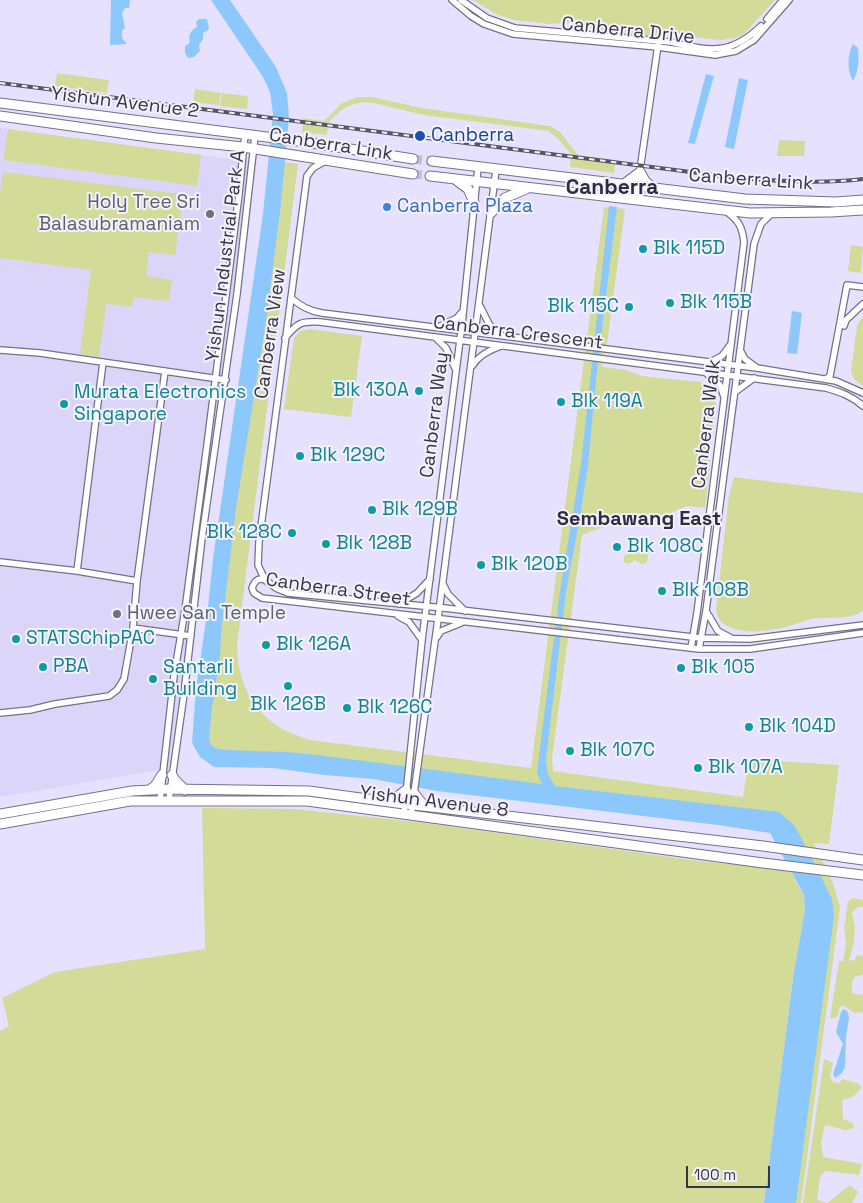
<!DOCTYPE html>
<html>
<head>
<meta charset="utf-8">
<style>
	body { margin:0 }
	#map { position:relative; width:863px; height:1203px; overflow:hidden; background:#e6e1fe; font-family:"Space Grotesk",sans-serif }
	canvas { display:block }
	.scale { position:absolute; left:686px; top:1166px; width:84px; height:22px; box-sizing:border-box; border:2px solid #363540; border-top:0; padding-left:6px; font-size:15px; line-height:18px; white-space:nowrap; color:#363540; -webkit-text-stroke:4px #f3f1fd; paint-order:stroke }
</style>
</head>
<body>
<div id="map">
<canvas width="863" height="1203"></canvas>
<div class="scale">100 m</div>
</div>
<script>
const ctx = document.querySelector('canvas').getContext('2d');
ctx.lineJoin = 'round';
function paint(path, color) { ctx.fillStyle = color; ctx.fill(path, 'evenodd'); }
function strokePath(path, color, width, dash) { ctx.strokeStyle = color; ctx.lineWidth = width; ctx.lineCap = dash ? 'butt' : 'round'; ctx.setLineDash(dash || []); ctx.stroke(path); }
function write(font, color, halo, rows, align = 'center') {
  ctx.font = font + ' "Space Grotesk",sans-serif'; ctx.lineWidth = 4; ctx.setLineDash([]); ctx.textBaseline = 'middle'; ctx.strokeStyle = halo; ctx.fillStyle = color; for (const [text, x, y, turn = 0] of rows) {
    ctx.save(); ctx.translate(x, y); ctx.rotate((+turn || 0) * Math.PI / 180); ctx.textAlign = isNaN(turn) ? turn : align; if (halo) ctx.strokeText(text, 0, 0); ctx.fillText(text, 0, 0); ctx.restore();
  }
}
paint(new Path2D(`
	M 0,128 L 253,162 L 177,767 L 0,797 Z`), '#dbd5f9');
paint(new Path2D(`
	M 473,0 L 775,0 L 743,35 L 735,38 L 721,40 L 661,34 L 657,37 L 614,33 L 571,22 L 550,24 L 514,20 L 496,14 Z
	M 57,73 L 109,80 L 107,93 L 55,86 Z
	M 195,89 L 221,93 L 219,105 L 193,102 Z
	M 222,93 L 248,96 L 247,109 L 220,106 Z
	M 357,97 L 372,97 L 422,108 L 550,126 L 560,132 L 578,155 L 616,160 L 614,173 L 570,167 L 571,154 L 559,140 L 549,131 L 424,115 L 373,103 L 363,102 L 348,106 L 339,112 L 328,123 L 327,135 L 302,132 L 303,118 L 324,121 L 341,104 Z
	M 8,129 L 201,155 L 197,186 L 3,160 Z
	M 779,140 L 805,141 L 804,156 L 777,156 Z
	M 276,161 L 298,164 L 237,645 C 238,694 262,727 310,740 L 531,768 L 604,207 L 625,209 L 607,343 L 602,367 L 626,370 L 642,376 L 701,382 L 712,390 L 716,402 L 710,449 L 710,467 L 705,508 L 687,506 L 653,520 L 630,517 L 582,535 L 552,758 L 553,771 L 743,797 L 749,759 L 839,765 L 829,844 L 814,843 L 833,883 L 840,907 L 801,1203 L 782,1203 L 824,904 L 766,820 L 218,761 L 200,741 Z
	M 3,172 L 180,194 L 183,198 L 175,255 L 149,252 L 146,276 L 172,280 L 169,301 L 134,297 L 132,307 L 106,304 L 99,357 L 80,354 L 91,270 L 0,258 L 0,193 Z
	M 851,245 L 863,247 L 861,273 L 848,271 Z
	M 863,316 L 863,386 L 854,379 L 851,371 L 857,326 Z
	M 311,329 L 362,336 L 351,417 L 284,409 L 294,338 L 300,331 Z
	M 734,477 L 863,493 L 863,610 C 849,622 827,616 811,619 C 803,621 796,624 789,626 C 768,632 719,639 716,609 L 729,495 Z
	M 647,545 L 649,549 L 647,562 L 642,564 L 635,560 L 629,564 L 624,562 L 624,557 L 627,553 Z
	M 202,808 L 295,809 L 426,823 L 699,861 L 790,870 L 804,896 L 805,912 L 794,971 L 764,1203 L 0,1203 L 0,1031 L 9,1026 L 2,998 L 55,972 L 205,949 Z
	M 853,898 L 863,900 L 863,907 L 858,907 L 852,912 L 855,927 L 854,942 L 849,960 L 854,961 L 857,955 L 863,956 L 863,975 L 856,976 L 852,981 L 852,993 L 858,995 L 863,994 L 863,1012 L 855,1013 L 844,1006 L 840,1007 L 837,1017 L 830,1019 L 839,961 L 843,961 L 846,943 L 844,928 L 848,901 Z
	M 824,1059 L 833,1063 L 830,1076 L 833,1082 L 839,1083 L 843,1079 L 859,1084 L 861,1088 C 856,1096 850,1098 842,1100 L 843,1119 L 853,1123 L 854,1128 L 846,1130 L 825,1125 L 821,1143 L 823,1157 L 862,1164 L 859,1175 L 825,1171 L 820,1177 L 817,1200 L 827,1203 L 803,1203 Z
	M 850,1185 L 858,1192 L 852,1203 L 827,1203 Z`), '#d2db97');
paint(new Path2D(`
	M 111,0 L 130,0 L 129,8 L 125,8 L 122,13 L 125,28 L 122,30 L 122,38 L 127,44 L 110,45 Z
	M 211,0 L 230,0 L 276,67 L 287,93 L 289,117 L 281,203 L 266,321 L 236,509 L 221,633 L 220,656 L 212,708 L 209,739 L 211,745 L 215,748 L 225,750 L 286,752 L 318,755 L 542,784 L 537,773 L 540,747 L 560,591 L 581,464 L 609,206 L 617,207 L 597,370 L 588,465 L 580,517 L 566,592 L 546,759 L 548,774 L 555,786 L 779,812 L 794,825 L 808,850 L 832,899 L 834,916 L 796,1203 L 764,1203 L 794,971 L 805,911 L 804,895 L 770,833 L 718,825 L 437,791 L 373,779 L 325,775 L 273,768 L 214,767 L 200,757 L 192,743 L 196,688 L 208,607 L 213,559 L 263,214 L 273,114 L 270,92 L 263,77 Z
	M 199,19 L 207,19 L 209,28 L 207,31 L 203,33 L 203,39 L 199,45 L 200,51 L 194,57 L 188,58 L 185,53 L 185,46 L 190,43 C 188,35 190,31 197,27 L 196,22 Z
	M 853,44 L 858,48 C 859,59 859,71 853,81 C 847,72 847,54 853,44 Z
	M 706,74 L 714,76 L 695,144 L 688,143 Z
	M 739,78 L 748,80 L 734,149 L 725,147 Z
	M 792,311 L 802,313 L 797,354 L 787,353 Z
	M 844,1009 L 848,1012 L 849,1018 L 846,1037 L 845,1067 L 842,1073 L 835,1078 L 833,1074 L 843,1044 L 836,1032 L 841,1012 Z`), '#8dc8fd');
strokePath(new Path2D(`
	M 413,159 L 432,161
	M 413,174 L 430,176`), '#c3bfd8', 9, [9, 4.5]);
const minor = new Path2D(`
	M 452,0 L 471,16 L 484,24 L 513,34 L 658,47 L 715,55 L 736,51 L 754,40 L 789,0
	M 461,0 L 487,18 L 515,28 L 671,42 C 710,51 730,56 761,26
	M 767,19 L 783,0
	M 636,198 L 658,45
	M 291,298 C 301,306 309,311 322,313 L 757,368 L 836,381 L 863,393
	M 479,304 L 489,324 L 499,335
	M 844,326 L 846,320 L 863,304
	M 438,327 L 457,318 L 462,312
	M 435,337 L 446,348 L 455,368
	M 285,338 C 297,323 301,321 320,322 L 826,388 C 840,392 852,396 863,406
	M 0,350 L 40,353 L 226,380
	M 740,350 L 745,359 L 757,368
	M 710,362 L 722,356 L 731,344
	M 472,366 C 479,355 489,350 501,346
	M 706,373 L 720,385 L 724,397
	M 826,379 L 830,376 L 847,285 L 863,287
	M 735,392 L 754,378
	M 0,562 L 77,571 L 137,581
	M 77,571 L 103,362
	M 265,580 L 258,565 L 259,542 L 307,176 L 313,168 L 325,161
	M 443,584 L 448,594 L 465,611
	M 399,604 L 417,593 L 430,579
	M 706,611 L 718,631 L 731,638
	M 398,616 L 409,622 L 422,640
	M 863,625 L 750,639 L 701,638 L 444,608 L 288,593 C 284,591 279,590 276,588 C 268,582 258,571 252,588 L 254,593 L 262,598 L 699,649 L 750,649 L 863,633
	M 133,628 L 191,636
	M 437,637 L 441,631 L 461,623
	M 691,648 L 697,613 L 744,242 C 742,226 739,221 726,211
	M 699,649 L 706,611 L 754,244 L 761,224 L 771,214
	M 0,713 L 30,710 L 55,704 L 109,696 L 117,690 L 124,679 L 133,628 L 137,581 L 165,371
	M 160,800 L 174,676 L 185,610 L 207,445 L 239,194 L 245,134
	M 169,800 L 184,694 L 202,538 L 237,294 L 255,136
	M 404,814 L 422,640 L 462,324 L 478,168
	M 411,815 L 438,619 L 496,170`);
const primary = new Path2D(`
	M 0,103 L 306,142 L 413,159
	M 0,116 L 156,138 L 243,147 L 413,174
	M 432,161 L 745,199 L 836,202 L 863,200
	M 430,176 L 750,213 L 831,212 L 863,210
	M 456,180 L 468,189 L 474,202
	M 624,184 L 640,172 L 645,181 L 653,188
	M 491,213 L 505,198 L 526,189
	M 172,775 L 175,780 L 185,790
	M 149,790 L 155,786 L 162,775
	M 414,793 L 424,806
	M 390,802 L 406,790
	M 0,814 L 132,791 L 170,789 L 309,791 L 397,803 L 763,846 L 863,860
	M 0,824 L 130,801 L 307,801 L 763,863 L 863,875`);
strokePath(minor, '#75708a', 8);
strokePath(primary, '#75708a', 11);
strokePath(minor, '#fff', 5.5);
strokePath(primary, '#fff', 9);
const rail = new Path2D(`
	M 0,83 L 737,178 C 779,181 821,184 863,179`);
strokePath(rail, '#565563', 4);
strokePath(rail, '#f3f1fd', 2, [5.5]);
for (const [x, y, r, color] of [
	[420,136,6,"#1a4fb4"],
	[387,207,5,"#3f7fe0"],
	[210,214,5,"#6b7280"],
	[643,249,5,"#0f9aa8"],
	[670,303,5,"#0f9aa8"],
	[629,307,5,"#0f9aa8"],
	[419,391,5,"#0f9aa8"],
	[561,402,5,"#0f9aa8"],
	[64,404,5,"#0f9aa8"],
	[300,456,5,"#0f9aa8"],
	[372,510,5,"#0f9aa8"],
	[292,533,5,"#0f9aa8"],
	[326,544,5,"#0f9aa8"],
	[617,547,5,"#0f9aa8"],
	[481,565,5,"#0f9aa8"],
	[662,591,5,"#0f9aa8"],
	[117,614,5,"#6b7280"],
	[16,639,5,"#0f9aa8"],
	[266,645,5,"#0f9aa8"],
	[43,667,5,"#0f9aa8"],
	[681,668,5,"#0f9aa8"],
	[153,679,5,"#0f9aa8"],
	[288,686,5,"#0f9aa8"],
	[347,708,5,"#0f9aa8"],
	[749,727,5,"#0f9aa8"],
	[570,751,5,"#0f9aa8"],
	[698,768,5,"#0f9aa8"]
]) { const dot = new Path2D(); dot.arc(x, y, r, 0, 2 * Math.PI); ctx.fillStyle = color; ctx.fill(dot); strokePath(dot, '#f3f1fd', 2); }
write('19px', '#363540', '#f3f1fd', [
	["Canberra Drive",628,31,6],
	["Yishun Avenue 2",125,103,7],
	["Canberra Link",331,145,9],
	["Canberra Link",751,180,4],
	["Yishun Industrial Park A",226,256,-83],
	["Canberra Crescent",518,333,7],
	["Canberra View",271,334,-82],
	["Canberra Way",435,415,-83],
	["Canberra Walk",707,424,-83],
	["Canberra Street",338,590,8],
	["Yishun Avenue 8",434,802,7]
]);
write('19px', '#164399', '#f3f1fd', [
	["Canberra",431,136]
], 'left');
write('19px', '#5b616d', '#f3f1fd', [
	["Holy Tree Sri",200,203],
	["Balasubramaniam",200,225],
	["Hwee San Temple",127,614,"left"]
], 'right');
write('19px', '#366cbe', '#f3f1fd', [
	["Canberra Plaza",397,207]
], 'left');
write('19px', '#0d838f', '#f3f1fd', [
	["Blk 115D",653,249],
	["Blk 115B",680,303],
	["Blk 115C",619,307,"right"],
	["Blk 130A",409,391,"right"],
	["Murata Electronics",74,393],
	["Singapore",74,415],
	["Blk 119A",571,402],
	["Blk 129C",310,456],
	["Blk 129B",382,510],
	["Blk 128C",282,533,"right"],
	["Blk 128B",336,544],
	["Blk 108C",627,547],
	["Blk 120B",491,565],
	["Blk 108B",672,591],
	["STATSChipPAC",26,639],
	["Blk 126A",276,645],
	["PBA",53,667],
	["Santarli",163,668],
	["Building",163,690],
	["Blk 105",691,668],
	["Blk 126B",288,705,"center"],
	["Blk 126C",357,708],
	["Blk 104D",759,727],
	["Blk 107C",580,751],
	["Blk 107A",708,768]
], 'left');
write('bold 20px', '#2f2b41', '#f3f1fd', [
	["Sembawang East",639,520]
]);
write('bold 21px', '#2f2b41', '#f3f1fd', [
	["Canberra",612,188]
]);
</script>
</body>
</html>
